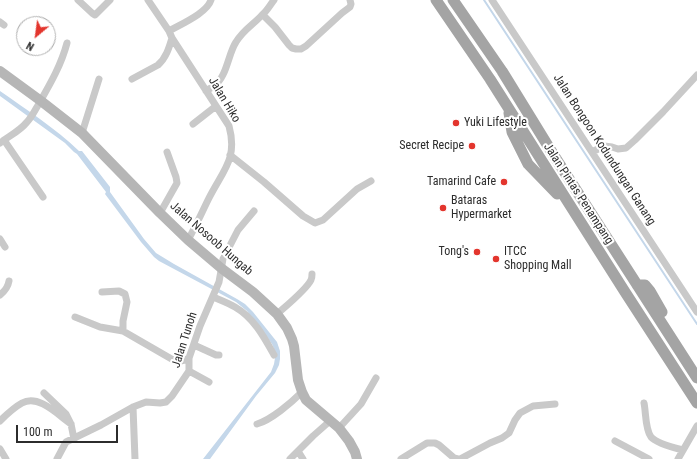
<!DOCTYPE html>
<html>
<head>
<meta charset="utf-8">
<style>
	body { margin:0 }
	#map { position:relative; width:697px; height:459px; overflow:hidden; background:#fff; font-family:"Roboto Condensed",sans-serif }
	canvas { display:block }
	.north { position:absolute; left:16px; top:16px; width:40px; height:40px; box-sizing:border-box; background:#fff; border:1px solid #ababab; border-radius:50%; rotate:209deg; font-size:11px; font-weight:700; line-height:16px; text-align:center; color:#2c2c2c }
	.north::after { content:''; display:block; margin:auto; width:14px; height:18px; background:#e3352d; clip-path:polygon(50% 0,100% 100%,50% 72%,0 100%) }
	.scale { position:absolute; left:16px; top:425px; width:102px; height:18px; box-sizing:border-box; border:2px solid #2c2c2c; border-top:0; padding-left:5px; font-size:12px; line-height:14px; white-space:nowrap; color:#2c2c2c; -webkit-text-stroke:3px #fff; paint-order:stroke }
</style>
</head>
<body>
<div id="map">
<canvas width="697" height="459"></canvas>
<div class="north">N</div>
<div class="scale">100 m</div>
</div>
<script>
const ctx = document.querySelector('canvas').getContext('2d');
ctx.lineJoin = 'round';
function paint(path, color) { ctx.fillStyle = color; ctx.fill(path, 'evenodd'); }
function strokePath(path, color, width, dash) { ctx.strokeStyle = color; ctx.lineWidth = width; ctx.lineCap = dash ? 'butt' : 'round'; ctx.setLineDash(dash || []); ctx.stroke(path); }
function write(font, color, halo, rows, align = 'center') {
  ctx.font = font + ' "Roboto Condensed",sans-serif'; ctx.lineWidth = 4; ctx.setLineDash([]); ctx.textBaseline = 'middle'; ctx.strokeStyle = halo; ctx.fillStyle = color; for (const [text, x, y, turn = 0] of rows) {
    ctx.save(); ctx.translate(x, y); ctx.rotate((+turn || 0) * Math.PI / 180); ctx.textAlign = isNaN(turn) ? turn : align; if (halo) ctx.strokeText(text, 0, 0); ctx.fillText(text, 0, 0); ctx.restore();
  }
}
paint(new Path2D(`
	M 0,91 C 27,110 55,128 79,151 L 82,151 L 110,187 L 110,192 L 144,239 L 156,253 L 174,264 L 237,299 L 245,304 L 253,312 L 277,342 L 280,351 L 280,359 L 279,365 L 275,373 L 256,396 L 210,459 L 203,459 L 271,372 L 274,364 L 275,358 L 275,351 L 272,344 L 247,311 L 236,302 L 159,261 L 154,257 L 141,242 L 105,194 L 106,192 L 77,154 L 74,152 L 65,143 L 0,96 Z`), '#c4d7ea');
strokePath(new Path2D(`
	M 484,0 L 697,324`), '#c4d7ea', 2);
strokePath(new Path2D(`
	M 78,0 L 92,13 L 95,15 L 110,0
	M 148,0 L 169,31 L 172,38 L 229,126 C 238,159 223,170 209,198 C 202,212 196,226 188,240
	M 492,0 L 697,312
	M 263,15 L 275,27 L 289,45 L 292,48 L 296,49 L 301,49 L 306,46 L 342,13 L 350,7 L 351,4 L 350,0
	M 0,22 L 4,25
	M 169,31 C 181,24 207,13 211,0
	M 132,79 L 158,65 C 166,58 169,48 172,38
	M 206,91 C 208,89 212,88 214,86 C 227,77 228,54 236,42 C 244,29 253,25 262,15 C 267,11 270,5 274,0
	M 193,124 L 216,106
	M 82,133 L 99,79
	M 4,140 L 43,197
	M 0,143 C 9,136 20,131 27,122 C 31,118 34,112 37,107 C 49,86 61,66 67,43
	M 592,152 L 604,146 L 612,147 L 618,149 L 626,148 L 635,140 L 663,112 L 697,75
	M 230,155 L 264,182 L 303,216 L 315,223 L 323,220 L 357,189 L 371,181
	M 160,213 L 177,183 L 176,177 L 167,152
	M 0,239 L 5,247
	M 102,292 L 119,291 L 125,294 L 127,302 L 123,321 L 123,331
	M 0,295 C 5,291 8,287 9,281
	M 213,297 C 220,300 228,303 235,307 C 254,318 264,337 274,355
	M 277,314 C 286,306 306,290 311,280 C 312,278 312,276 312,274
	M 75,317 L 100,327 L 123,331 L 175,361 C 180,362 184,361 189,358
	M 194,345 L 216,355 L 219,355
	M 189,371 L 209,382
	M 44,393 L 66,414 L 71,424 L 74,439
	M 644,403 C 646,412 645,429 651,437 C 656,443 675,448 683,450
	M 133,407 L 135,459
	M 0,421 C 7,414 13,408 22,403 C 39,394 58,415 71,424
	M 257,424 C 271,420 291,403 302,392
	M 339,428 L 361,404 L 376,378
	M 615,441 L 649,459
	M 0,449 L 6,459
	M 298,451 L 303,459
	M 57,459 L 66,442 L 101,425 L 133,407 L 146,402 L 160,403 L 166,402 L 172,396 L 189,371 L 189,358 L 200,326 L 219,282 L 223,259 L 238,230 L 254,211
	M 290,459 L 313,436 L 330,421
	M 401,459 L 427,443 L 435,443 L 439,445 L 454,458 L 458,459
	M 460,459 L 490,443 L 502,438 L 509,433 L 515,420 L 520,413 L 533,406 L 555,404
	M 678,459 L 697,426`), '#c9c9c9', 7);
strokePath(new Path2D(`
	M 0,71 L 41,101 L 82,133 L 160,213 L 188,240 L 221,268 L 253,292 L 277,314 L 287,328 L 292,339 L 294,346 L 298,380 L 302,392 L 306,400 L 339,428 L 349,441 L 355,452 L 357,459`), '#b6b6b6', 10);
strokePath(new Path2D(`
	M 436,0 L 490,79 L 625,292 L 697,403
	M 453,0 L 502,71 L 553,154 L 697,378
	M 509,113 L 512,132 L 528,164 L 557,194
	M 637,285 L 645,285 L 650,291 L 662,312`), '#a4a4a4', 11);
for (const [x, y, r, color] of [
	[456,123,4,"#e3352d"],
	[472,146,4,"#e3352d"],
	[504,182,4,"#e3352d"],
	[443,208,4,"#e3352d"],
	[477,252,4,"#e3352d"],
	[496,259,4,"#e3352d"]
]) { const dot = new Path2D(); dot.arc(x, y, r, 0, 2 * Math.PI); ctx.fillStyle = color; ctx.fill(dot); strokePath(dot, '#fff', 1.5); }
write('12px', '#2c2c2c', '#fff', [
	["Jalan Hiko",224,100,59],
	["Jalan Bongoon Kodundungan Ganang",604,150,57],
	["Jalan Pintas Penampang",578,194,57],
	["Jalan Nosoob Hungab",211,239,41],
	["Jalan Tunoh",185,340,-72]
]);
write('12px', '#2c2c2c', '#fff', [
	["Yuki Lifestyle",464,123],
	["Secret Recipe",464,146,"right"],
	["Tamarind Cafe",496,182,"right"],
	["Bataras",451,201],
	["Hypermarket",451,215],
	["Tong's",469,252,"right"],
	["ITCC",504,252],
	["Shopping Mall",504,266]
], 'left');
</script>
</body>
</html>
